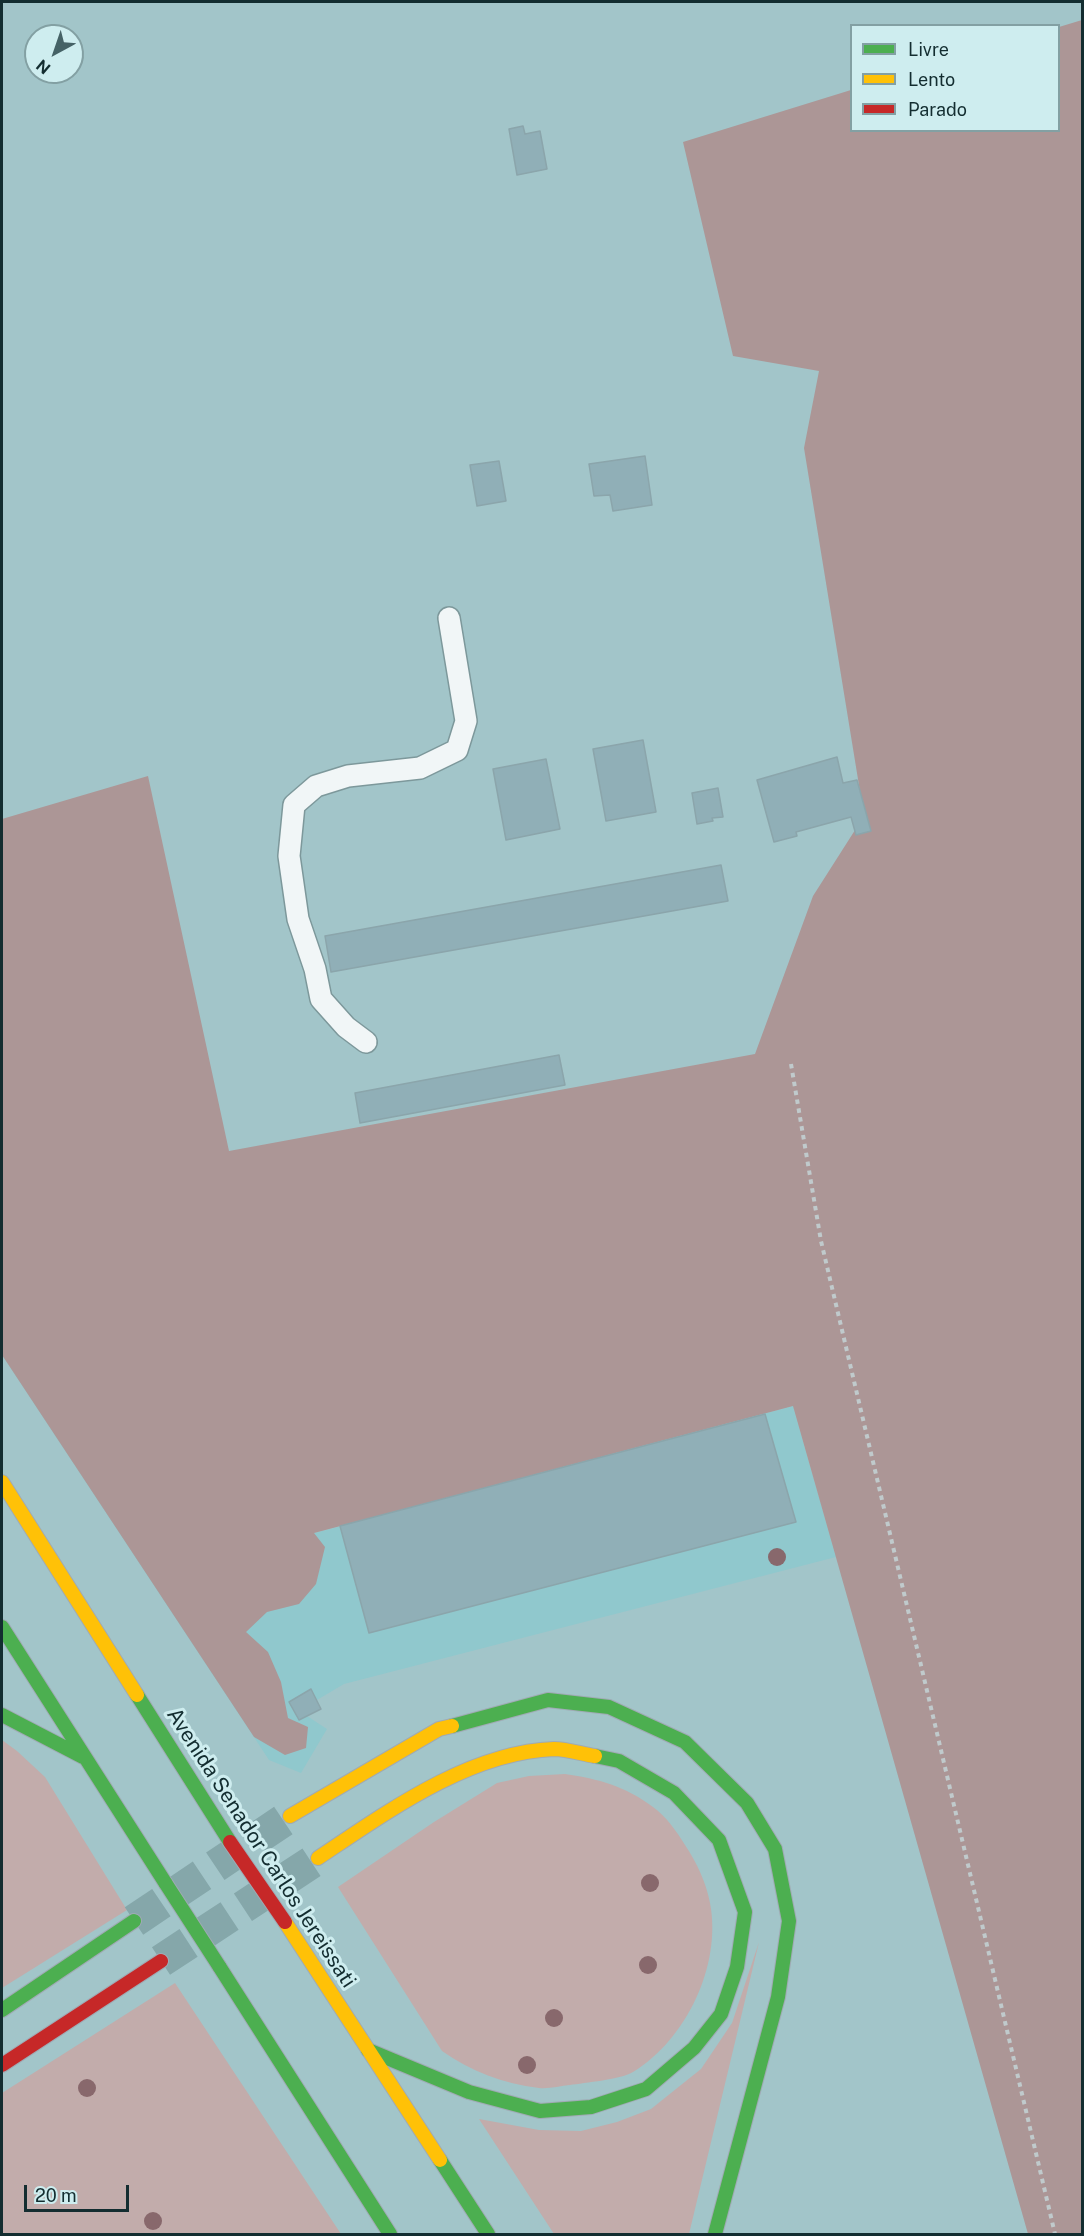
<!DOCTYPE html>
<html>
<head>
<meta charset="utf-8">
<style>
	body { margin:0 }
	#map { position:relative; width:1084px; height:2236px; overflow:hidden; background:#a2c5c9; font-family:"Public Sans",sans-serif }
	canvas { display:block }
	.frame { position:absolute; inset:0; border:3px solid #132d30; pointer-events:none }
	.legend { position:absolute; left:850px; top:24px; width:210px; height:108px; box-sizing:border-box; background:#ceedef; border:2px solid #83a0a3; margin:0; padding:8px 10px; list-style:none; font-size:18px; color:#132d30 }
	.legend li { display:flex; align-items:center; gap:12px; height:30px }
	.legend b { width:30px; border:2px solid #83a0a3 }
	.north { position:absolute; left:24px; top:24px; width:60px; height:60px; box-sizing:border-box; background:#ceedef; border:2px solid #83a0a3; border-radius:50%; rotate:220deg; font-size:16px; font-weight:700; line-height:24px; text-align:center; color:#132d30 }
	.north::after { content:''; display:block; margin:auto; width:21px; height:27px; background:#456266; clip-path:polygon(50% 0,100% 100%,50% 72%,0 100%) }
	.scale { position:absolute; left:24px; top:2185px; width:105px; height:27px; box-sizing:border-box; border:3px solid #132d30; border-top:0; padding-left:8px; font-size:18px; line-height:21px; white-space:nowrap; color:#132d30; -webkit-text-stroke:4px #ceedef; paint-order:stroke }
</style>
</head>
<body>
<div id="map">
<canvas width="1084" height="2236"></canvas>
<div class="frame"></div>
<ul class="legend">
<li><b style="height:8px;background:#4caf50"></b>Livre</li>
<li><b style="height:8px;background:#ffc107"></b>Lento</li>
<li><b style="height:8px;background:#c62828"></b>Parado</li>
</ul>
<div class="north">N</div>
<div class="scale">20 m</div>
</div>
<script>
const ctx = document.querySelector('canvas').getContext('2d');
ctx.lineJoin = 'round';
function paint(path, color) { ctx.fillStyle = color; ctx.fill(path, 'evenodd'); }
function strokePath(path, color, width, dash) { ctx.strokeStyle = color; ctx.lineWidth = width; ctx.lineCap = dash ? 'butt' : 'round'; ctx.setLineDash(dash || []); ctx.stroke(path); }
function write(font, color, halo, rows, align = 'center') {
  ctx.font = font + ' "Public Sans",sans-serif'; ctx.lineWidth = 6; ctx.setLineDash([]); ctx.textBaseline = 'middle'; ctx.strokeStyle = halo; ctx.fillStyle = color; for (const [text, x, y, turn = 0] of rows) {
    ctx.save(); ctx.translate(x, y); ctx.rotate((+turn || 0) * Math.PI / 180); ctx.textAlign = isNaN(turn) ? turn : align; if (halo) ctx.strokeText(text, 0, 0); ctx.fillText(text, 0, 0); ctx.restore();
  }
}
paint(new Path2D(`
	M 2,1350 L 232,1555 L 793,1406 L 836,1557 L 344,1684 L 317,1700 L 321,1709 L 307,1716 L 327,1729 L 301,1773 L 269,1760 L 2,1355 Z`), '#90c8cd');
paint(new Path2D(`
	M 2,1740 L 17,1751 L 45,1777 L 127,1910 L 2,1988 Z
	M 565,1774 C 599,1779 625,1786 653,1807 C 666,1816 677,1832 685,1845 C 697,1863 706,1882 710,1903 C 722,1965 686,2040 633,2072 C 622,2079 584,2083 570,2085 C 560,2086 549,2089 539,2088 C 503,2084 471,2071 442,2051 L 338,1887 L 434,1822 L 497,1783 L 529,1776 Z
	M 759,1942 L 689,2234 L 554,2234 L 479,2119 L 539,2130 L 581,2131 L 617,2122 L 651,2109 L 701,2069 L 732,2023 Z
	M 175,1983 L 341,2234 L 2,2234 L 2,2093 Z`), '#c2acab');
paint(new Path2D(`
	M 1082,20 L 1082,2234 L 1028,2234 L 793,1406 L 314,1533 L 325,1547 L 316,1584 L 299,1604 L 267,1612 L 246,1632 L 268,1652 L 281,1682 L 288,1718 L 308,1727 L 306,1748 L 285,1755 L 254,1737 L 2,1355 L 2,819 L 148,776 L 229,1151 L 755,1054 L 813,896 L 864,816 L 804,448 L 819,371 L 733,356 L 683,142 L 851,90 L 852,130 L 1058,130 L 1059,27 Z`), '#ac9696');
const building = new Path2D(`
	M 523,126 L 525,134 L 540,131 L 547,169 L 517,175 L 509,129 Z
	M 645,456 L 652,505 L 613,511 L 610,495 L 594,496 L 589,464 Z
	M 499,461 L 506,501 L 477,506 L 470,465 Z
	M 643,740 L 656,812 L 606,821 L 593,749 Z
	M 837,757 L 843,783 L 857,780 L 871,831 L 856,835 L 851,817 L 796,832 L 797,836 L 774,842 L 757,780 Z
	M 546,759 L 560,829 L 506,840 L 493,769 Z
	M 718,788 L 723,817 L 712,818 L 713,821 L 697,824 L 692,793 Z
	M 721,865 L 728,901 L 331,972 L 325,936 Z
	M 559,1055 L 565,1085 L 360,1123 L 355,1093 Z
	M 765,1414 L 796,1522 L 369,1633 L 340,1526 Z
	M 311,1689 L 321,1709 L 299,1720 L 289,1702 Z`);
paint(building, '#90afb7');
strokePath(building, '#8ba5ab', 1.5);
strokePath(new Path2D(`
	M 134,1921 L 290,1816
	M 161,1961 L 318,1858`), '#85a7aa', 33, [33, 16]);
const lane = new Path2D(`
	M 366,1042 L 346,1027 L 321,999 L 315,969 L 298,919 L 289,856 L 294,805 L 316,786 L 348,776 L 420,768 L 457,750 L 466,721 L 449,618`);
const fast = new Path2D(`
	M 2,1627 L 166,1884
	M 137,1695 L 230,1842
	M 2,1715 L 83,1757
	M 452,1726 L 548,1700 L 609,1707 L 685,1742 L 747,1803 L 775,1849 L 789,1921 L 778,1997 L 715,2234
	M 219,1966 L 390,2234
	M 2,2010 L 134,1921
	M 368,2050 L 469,2092 L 540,2111 L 591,2107 L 646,2089 L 694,2048 L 721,2014 L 737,1967 L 745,1912 L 719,1840 L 674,1793 L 619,1761 L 595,1756
	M 440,2160 L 488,2234`);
const slow = new Path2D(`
	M 2,1482 L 137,1695
	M 290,1816 L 439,1729 L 452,1726
	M 318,1858 C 387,1812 469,1752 554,1749 C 567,1749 582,1754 595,1756
	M 285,1922 L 440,2160`);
const jam = new Path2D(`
	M 2,2065 L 161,1961`);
strokePath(lane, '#7d989b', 24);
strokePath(fast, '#a0aab4', 16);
strokePath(slow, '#a0aab4', 16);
strokePath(jam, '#a0aab4', 16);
strokePath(new Path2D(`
	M 791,1064 L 821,1241 L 1055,2234`), '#c0cacc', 4, [4.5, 4.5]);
strokePath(lane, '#f1f6f7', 21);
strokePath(fast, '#4caf50', 14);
strokePath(slow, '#ffc107', 14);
strokePath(jam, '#c62828', 14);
const fastBridge = new Path2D(`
	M 166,1884 L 219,1966`);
const jamBridge = new Path2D(`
	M 230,1842 L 285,1922`);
strokePath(fastBridge, '#a0aab4', 16, []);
strokePath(jamBridge, '#a0aab4', 16, []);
strokePath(fastBridge, '#4caf50', 14);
strokePath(jamBridge, '#c62828', 14);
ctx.fillStyle = '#88686c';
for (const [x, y] of [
	[777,1557],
	[650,1883],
	[648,1965],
	[554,2018],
	[527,2065],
	[87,2088],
	[153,2221]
]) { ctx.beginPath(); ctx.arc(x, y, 9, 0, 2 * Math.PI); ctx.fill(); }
write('21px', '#132d30', '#ceedef', [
	["Avenida Senador Carlos Jereissati",261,1848,57]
]);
</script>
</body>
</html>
